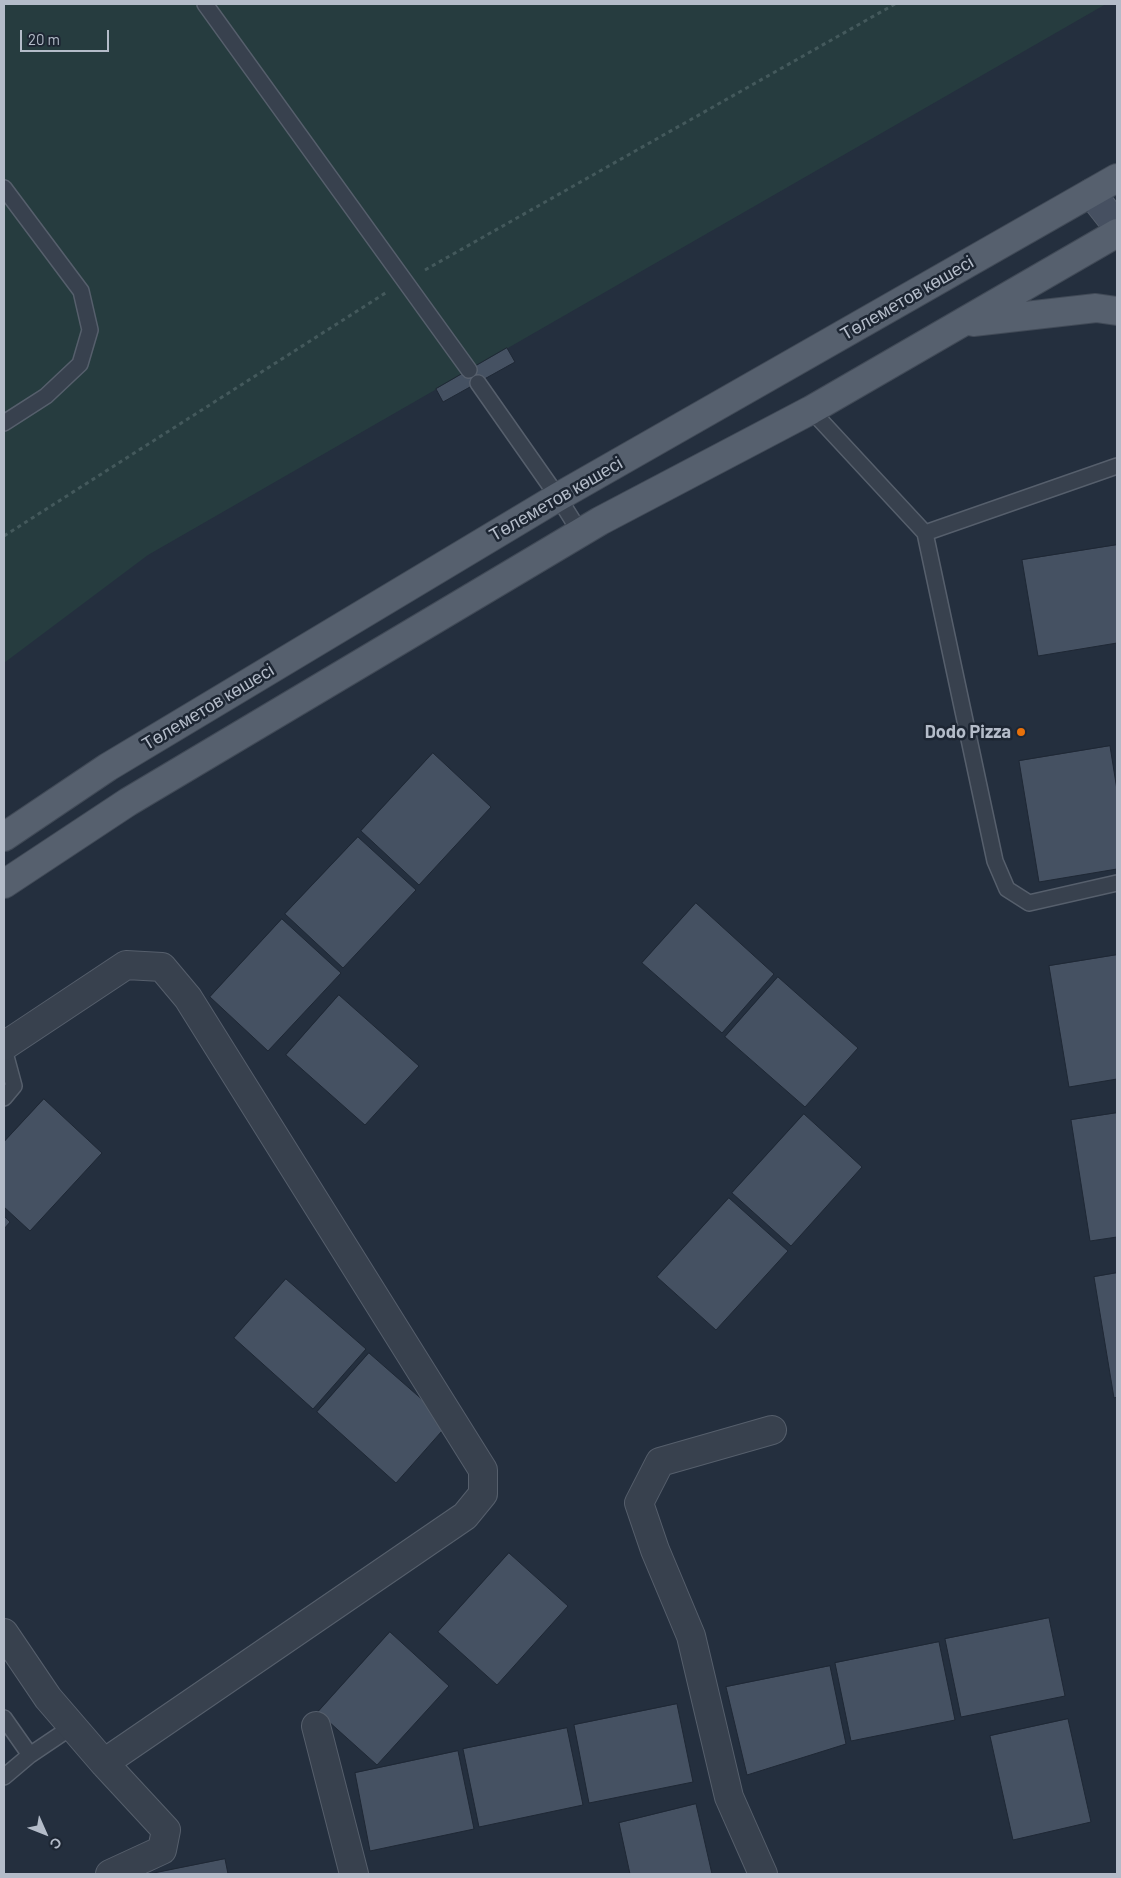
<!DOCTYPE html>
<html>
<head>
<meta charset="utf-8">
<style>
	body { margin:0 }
	#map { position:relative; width:1121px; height:1878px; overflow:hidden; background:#242f3e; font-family:Barlow,sans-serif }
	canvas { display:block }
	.frame { position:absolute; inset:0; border:5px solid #b4bcc9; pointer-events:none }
	.north { position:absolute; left:20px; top:1808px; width:50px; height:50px; -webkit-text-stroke:4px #1d2633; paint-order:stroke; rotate:134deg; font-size:14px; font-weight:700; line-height:20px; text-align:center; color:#b4bcc9 }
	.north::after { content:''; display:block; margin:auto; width:18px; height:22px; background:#b4bcc9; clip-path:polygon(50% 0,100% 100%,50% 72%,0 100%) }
	.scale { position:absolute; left:20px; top:30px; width:89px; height:22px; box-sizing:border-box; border:2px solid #b4bcc9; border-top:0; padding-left:6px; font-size:15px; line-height:18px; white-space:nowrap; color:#b4bcc9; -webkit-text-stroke:4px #1d2633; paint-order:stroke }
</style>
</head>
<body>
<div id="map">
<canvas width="1121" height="1878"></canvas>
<div class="frame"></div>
<div class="north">С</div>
<div class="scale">20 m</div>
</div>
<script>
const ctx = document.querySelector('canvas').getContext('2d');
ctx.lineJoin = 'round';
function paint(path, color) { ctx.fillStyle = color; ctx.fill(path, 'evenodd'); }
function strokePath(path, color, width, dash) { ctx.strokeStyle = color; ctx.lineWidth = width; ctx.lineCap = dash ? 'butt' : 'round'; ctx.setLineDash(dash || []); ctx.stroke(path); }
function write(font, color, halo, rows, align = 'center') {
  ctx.font = font + ' Barlow,sans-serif'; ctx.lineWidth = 5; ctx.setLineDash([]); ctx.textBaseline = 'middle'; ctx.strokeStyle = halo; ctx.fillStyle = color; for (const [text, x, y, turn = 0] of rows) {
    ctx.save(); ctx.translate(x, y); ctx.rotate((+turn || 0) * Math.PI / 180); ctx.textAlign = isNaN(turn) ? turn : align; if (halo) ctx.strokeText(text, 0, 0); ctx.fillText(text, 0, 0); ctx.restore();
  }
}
paint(new Path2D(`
	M 4,4 L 1106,4 L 148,555 L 4,663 Z`), '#263c3f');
const building = new Path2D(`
	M 507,348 L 515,362 L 443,402 L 436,389 Z
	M 1117,545 L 1117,643 L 1038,656 L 1022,560 Z
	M 1110,746 L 1117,790 L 1117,869 L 1039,882 L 1019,761 Z
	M 433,753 L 491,807 L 419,885 L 361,831 Z
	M 358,837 L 416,890 L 343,968 L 285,914 Z
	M 696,903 L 774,974 L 722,1033 L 642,963 Z
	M 282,919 L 341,973 L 268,1051 L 210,997 Z
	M 1117,955 L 1117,1079 L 1069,1087 L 1049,966 Z
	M 778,977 L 858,1048 L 805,1107 L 725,1037 Z
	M 339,995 L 419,1066 L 365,1125 L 286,1055 Z
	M 44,1099 L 102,1153 L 30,1231 L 4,1207 L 4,1142 Z
	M 1117,1113 L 1117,1237 L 1090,1241 L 1071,1120 Z
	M 804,1114 L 862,1167 L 791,1246 L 732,1193 Z
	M 729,1198 L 788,1251 L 716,1330 L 657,1277 Z
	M 4,1216 L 10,1222 L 4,1229 Z
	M 1117,1273 L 1117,1397 L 1114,1398 L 1094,1277 Z
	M 286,1279 L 366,1349 L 313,1409 L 234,1338 Z
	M 369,1353 L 449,1423 L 396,1483 L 317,1412 Z
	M 509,1553 L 568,1606 L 497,1685 L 438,1632 Z
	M 1049,1618 L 1065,1696 L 961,1717 L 945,1639 Z
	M 390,1632 L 449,1686 L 377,1765 L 318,1712 Z
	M 939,1642 L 955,1720 L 851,1741 L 835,1663 Z
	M 830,1666 L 846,1744 L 747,1775 L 726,1687 Z
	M 677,1704 L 693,1782 L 589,1803 L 574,1725 Z
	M 1068,1719 L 1091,1822 L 1013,1840 L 990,1736 Z
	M 567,1728 L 583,1805 L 479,1827 L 463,1749 Z
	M 458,1751 L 474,1829 L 370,1851 L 355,1773 Z
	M 696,1804 L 712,1874 L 630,1874 L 619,1823 Z
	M 225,1859 L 228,1874 L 149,1874 Z`);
paint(building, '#455162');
strokePath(building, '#1f2835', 1);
const lane = new Path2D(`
	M 205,4 L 469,370
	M 4,188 L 81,291 L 90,330 L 80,364 L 46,396 L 4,423
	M 478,383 L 558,497 L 580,532
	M 811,410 L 925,533 L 1117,466
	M 925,533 L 995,861 L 1007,889 L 1029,903 L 1117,883
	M 4,1049 L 14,1086 L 4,1098
	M 4,1718 L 30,1755
	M 4,1777 L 30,1755 L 73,1726`);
const street = new Path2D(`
	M 4,1046 L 126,965 L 162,967 L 188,998 L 483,1470 L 483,1494 L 465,1516 L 104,1763
	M 4,1633 L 48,1698 L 104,1763 L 166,1830 L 162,1850 L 110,1874
	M 316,1726 L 354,1874
	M 763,1874 L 729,1797 L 691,1636 L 655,1550 L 639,1503 L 660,1462 L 772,1430`);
const secondary = new Path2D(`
	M 1091,193 L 1117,226`);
const primary = new Path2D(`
	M 973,322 L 1096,308 L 1117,311
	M 4,837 L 108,767 L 558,497 L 1117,178
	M 4,884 L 128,802 L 600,521 L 811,410 L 1117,233`);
strokePath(lane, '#565f6c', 18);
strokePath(street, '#565f6c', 30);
strokePath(secondary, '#565f6c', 30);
strokePath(primary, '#414a57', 30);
strokePath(new Path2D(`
	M 425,270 L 895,4
	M 4,536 L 387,292`), '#44595c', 3, [4, 4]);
strokePath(lane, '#38414e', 15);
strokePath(street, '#38414e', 28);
strokePath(secondary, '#465061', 28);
strokePath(primary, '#56606e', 28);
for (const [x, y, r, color] of [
	[1021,732,5,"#e8710a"]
]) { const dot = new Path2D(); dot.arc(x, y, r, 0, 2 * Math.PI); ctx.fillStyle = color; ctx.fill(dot); strokePath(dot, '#1d2633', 2); }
write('18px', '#b4bcc9', '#1d2633', [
	["Төлеметов көшесі",907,298,-30],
	["Төлеметов көшесі",556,499,-30],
	["Төлеметов көшесі",208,707,-31]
]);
write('bold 18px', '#b4bcc9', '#1d2633', [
	["Dodo Pizza",1011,732]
], 'right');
</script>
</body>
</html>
